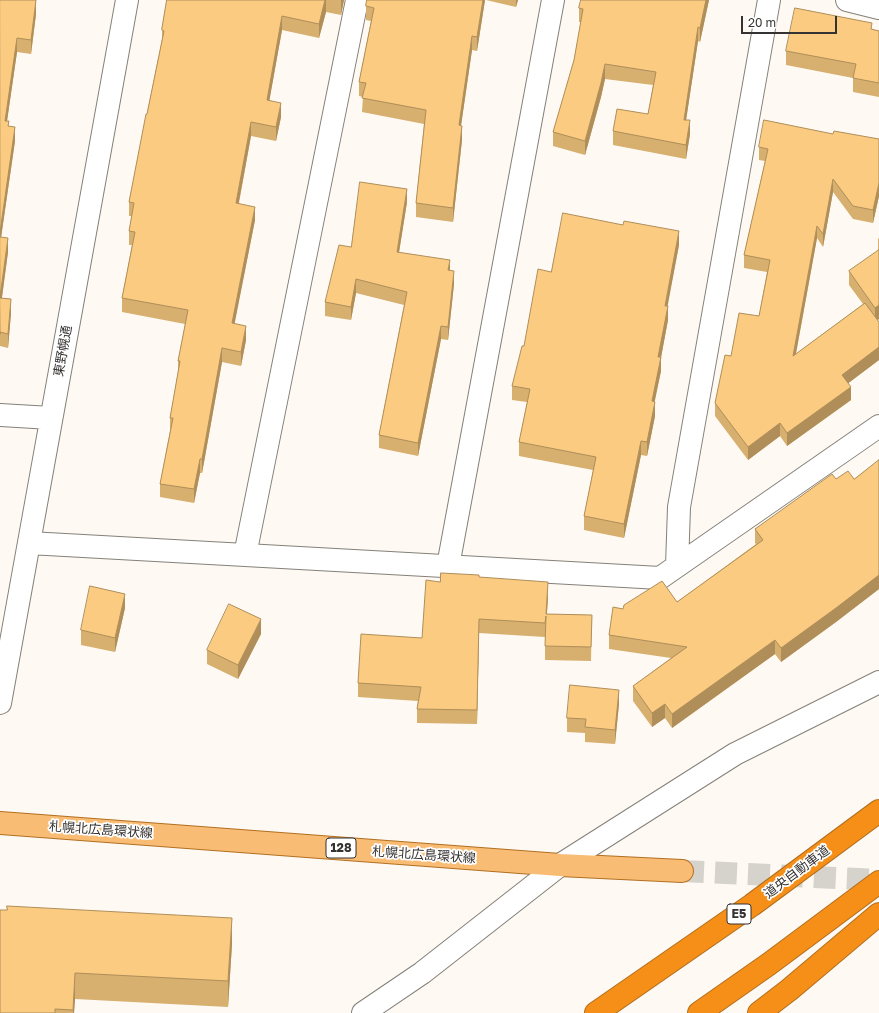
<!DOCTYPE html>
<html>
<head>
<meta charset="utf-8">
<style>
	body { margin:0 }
	#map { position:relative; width:879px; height:1013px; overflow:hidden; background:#fefaf3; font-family:"Golos Text",sans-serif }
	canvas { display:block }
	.scale { position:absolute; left:741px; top:16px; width:96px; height:18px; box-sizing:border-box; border:2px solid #353331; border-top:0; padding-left:5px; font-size:12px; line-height:14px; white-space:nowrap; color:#353331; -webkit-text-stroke:3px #fff; paint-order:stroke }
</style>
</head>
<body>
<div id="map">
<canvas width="879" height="1013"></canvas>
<div class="scale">20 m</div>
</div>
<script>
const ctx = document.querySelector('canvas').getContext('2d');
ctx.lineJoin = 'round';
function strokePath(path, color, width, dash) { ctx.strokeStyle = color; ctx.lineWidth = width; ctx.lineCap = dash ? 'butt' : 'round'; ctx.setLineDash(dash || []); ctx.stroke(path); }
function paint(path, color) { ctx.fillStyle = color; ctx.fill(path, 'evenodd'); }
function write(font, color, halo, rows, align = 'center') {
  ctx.font = font + ' "Golos Text","Noto Sans JP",sans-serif'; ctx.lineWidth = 3.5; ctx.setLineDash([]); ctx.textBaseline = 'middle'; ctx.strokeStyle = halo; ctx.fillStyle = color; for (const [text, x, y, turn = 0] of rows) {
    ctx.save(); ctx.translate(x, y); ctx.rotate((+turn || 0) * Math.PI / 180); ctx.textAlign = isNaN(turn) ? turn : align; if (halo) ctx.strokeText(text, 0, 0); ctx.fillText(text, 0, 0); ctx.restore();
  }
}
strokePath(new Path2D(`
	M 682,871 L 879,880`), '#d6d2cc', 22, [22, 11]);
const street = new Path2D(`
	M 847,0 L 879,8
	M 0,415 L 51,418
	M 29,543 L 660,578 L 879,426
	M 245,555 L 357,0
	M 448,566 L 553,0
	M 677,566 L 679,507 L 769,0
	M 0,703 L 127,0
	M 363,1013 L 422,973 L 560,865 L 735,754 L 879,682`);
const primary = new Path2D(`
	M 0,823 L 560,865 L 682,871`);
const highway = new Path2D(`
	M 596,1013 L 752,905 L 879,811
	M 699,1013 L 769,964 L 879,882
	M 759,1013 L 789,990 L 879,914`);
strokePath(street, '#84807a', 24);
strokePath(primary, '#b26f20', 24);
strokePath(highway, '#b26f20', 24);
strokePath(street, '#fff', 22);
strokePath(primary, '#f9bc74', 22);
strokePath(highway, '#f58f17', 22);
paint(new Path2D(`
	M 0,0 L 36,14 L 31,54 L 17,52 L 7,121 L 9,127 L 15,141 L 1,237 L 8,252 L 2,298 L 11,313 L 8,348 L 0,346 Z
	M 167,0 L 344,0 L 341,15 L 326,12 L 319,38 L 282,30 L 269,101 L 281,117 L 276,141 L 251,136 L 239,203 L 255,220 L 234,324 L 246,340 L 241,366 L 222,362 L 205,457 L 202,473 L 200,473 L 194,503 L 160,497 L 160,484 L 170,431 L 170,418 L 178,372 L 178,361 L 185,324 L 122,312 L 122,298 L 132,245 L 129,245 L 129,231 L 132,216 L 129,216 L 129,202 L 162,39 L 162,30 Z
	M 367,0 L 485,0 L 477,51 L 472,50 L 461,126 L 462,140 L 453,222 L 416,217 L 416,203 L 424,124 L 362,112 L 363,97 L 359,96 L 359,82 L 371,21 L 366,20 L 366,6 Z
	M 486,0 L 518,0 L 516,7 Z
	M 709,0 L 700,42 L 698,41 L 686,120 L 690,134 L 686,159 L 613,145 L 613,131 L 648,114 L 653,85 L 605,79 L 601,97 L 585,155 L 553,146 L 553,132 L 574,60 L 581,22 L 579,22 L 579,8 Z
	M 872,29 L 879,31 L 879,97 L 853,92 L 853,78 L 786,65 L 786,51 Z
	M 833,134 L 879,139 L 879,196 L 873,223 L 853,219 L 833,192 L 823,247 L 817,238 L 796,354 L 863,304 L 849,285 L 849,271 L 878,251 L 878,239 L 879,238 L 879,319 L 878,320 L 879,360 L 848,383 L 851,400 L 787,446 L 780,436 L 748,460 L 715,416 L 715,403 L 731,356 L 759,316 L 767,272 L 744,268 L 744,255 L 765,161 L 759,160 L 759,147 Z
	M 407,202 L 399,252 L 450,271 L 454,284 L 448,340 L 441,339 L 418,456 L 379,448 L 379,435 L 404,305 L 356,293 L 351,320 L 325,316 L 325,302 L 351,247 Z
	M 679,245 L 667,306 L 668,320 L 661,357 L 661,371 L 654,402 L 655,416 L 647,456 L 641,455 L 624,538 L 584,530 L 584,516 L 593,470 L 519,456 L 519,442 L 527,402 L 512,400 L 512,386 L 524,346 L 551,272 Z
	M 879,460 L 879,589 L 836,622 L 781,662 L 775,654 L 672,728 L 665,718 L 652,727 L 633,701 L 633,686 L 671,658 L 609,649 L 609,635 L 623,609 L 677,602 L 756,544 L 755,543 L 755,529 L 836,479 L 854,479 Z
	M 479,577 L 548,596 L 547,614 L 592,615 L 591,661 L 545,660 L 545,637 L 479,633 L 477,724 L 417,723 L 417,709 L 418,701 L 358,697 L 358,683 L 422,638 L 440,582 Z
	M 125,608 L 115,652 L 81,645 L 81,630 Z
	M 261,634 L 238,679 L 207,664 L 207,650 Z
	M 619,704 L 615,744 L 585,742 L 585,733 L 567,732 L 567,718 Z
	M 0,910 L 232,944 L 228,1007 L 75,999 L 74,1013 L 0,1013 Z`), '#d7af6f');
paint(new Path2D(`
	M 36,0 L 36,14 L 31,54 L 31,40 Z
	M 325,0 L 326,0 L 326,12 L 319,38 L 319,24 Z
	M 341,0 L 344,0 L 341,15 Z
	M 483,0 L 485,0 L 477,51 L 477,37 Z
	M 516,0 L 518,0 L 516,7 Z
	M 706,0 L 709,0 L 700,42 L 700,28 Z
	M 282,16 L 282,30 L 267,114 L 267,100 Z
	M 698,27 L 698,41 L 684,134 L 684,120 Z
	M 472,36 L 472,50 L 459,139 L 459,125 Z
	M 17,38 L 17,52 L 5,135 L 5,121 Z
	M 605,64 L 605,79 L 601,97 L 585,155 L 585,141 Z
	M 281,103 L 281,117 L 276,141 L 276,127 Z
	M 690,120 L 690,134 L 686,159 L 686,145 Z
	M 251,122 L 251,136 L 236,217 L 236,203 Z
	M 462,126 L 462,140 L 453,222 L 453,208 Z
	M 15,127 L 15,141 L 0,245 L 0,232 Z
	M 833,179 L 833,192 L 823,247 L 823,234 Z
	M 879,183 L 879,196 L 873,223 L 873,210 Z
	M 407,189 L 407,202 L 397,265 L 397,252 Z
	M 255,207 L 255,220 L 232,337 L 232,323 Z
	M 817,226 L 817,238 L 793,369 L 793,356 Z
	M 679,231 L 679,245 L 665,320 L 665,306 Z
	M 8,238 L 8,252 L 0,311 L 0,297 Z
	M 450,260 L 450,273 L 448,270 Z
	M 454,271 L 454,284 L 448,340 L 448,327 Z
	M 356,279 L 356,293 L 351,320 L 351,307 Z
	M 11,299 L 11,313 L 8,348 L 8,334 Z
	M 879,305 L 879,319 L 875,322 L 875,308 Z
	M 668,306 L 668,320 L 660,363 L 661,357 L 661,371 L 652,415 L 652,401 L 658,357 Z
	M 246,326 L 246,340 L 241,366 L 241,352 Z
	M 441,326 L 441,339 L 418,456 L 418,443 Z
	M 879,347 L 879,360 L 842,388 L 842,375 Z
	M 222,348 L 222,362 L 202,473 L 202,459 Z
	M 851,387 L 851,400 L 787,446 L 787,433 Z
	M 655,402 L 655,416 L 647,456 L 647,442 Z
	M 780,423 L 780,436 L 748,460 L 748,447 Z
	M 641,441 L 641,455 L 624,538 L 624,524 Z
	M 200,459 L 200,473 L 194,503 L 194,489 Z
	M 879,575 L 879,589 L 836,622 L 781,662 L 781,648 Z
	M 548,582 L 548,596 L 546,628 L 546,614 Z
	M 125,594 L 125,608 L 115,652 L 115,638 Z
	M 261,619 L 261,634 L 238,679 L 238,665 Z
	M 479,619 L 479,633 L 477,724 L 477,710 Z
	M 775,640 L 775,654 L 672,728 L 672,714 Z
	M 619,690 L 619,704 L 615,744 L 615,730 Z
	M 665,704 L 665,718 L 652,727 L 652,713 Z
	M 232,918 L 232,944 L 228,1007 L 228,981 Z
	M 75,973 L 75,999 L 74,1013 L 73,1013 Z`), '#af8e5a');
const building = new Path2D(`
	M 0,0 L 36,0 L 31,40 L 17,38 L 5,121 L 9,121 L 8,126 L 15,127 L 0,232 Z
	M 167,0 L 325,0 L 319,24 L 282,16 L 267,100 L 281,103 L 276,127 L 251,122 L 236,203 L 255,207 L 232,323 L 246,326 L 241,352 L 222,348 L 205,443 L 202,459 L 200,459 L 194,489 L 160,484 L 173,418 L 170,418 L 180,361 L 178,361 L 188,310 L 122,298 L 135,232 L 129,231 L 134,203 L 129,202 L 146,114 L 147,114 L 164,31 L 162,30 Z
	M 367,0 L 483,0 L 477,37 L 472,36 L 459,125 L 462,126 L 453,208 L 416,203 L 426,110 L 362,98 L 366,83 L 359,82 L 374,8 L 366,6 Z
	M 581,0 L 706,0 L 700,28 L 698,27 L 684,120 L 690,120 L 686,145 L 613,131 L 617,109 L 648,114 L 656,72 L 605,64 L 601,83 L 585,141 L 553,132 L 574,60 L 583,9 L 579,8 Z
	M 795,8 L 872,23 L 871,29 L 879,31 L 879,83 L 853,78 L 856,64 L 786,51 Z
	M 764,120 L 833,134 L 834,131 L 879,139 L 879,183 L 873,210 L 853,206 L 833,179 L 823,234 L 817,226 L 793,356 L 865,303 L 879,322 L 879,347 L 842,375 L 851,387 L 787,433 L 780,423 L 748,447 L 715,403 L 725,355 L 731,356 L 739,313 L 759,316 L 770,260 L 744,255 L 768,149 L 759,147 Z
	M 360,182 L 407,189 L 397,252 L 450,260 L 448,270 L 454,271 L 448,327 L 441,326 L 418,443 L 379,435 L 407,292 L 356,279 L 351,307 L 325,302 L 339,245 L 351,247 Z
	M 563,213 L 623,225 L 624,221 L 679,231 L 665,306 L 668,306 L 658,357 L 661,357 L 652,401 L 655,402 L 647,442 L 641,441 L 624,524 L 584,516 L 596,457 L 519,442 L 530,389 L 512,386 L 522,346 L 524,346 L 538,269 L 551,272 Z
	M 0,237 L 8,238 L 0,297 Z
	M 879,250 L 879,305 L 875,308 L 849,271 Z
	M 0,298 L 11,299 L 8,334 L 0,332 L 0,334 Z
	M 879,460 L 879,575 L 836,608 L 781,648 L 775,640 L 672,714 L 665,704 L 652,713 L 633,686 L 687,647 L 609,635 L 613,607 L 623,609 L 624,605 L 662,581 L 677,602 L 763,540 L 755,529 L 832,474 L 836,479 L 848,471 L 854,479 Z
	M 441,573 L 479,575 L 479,577 L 548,582 L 546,614 L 592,615 L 591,647 L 545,646 L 546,616 L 545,623 L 479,619 L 477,710 L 417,709 L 421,687 L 358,683 L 361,634 L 422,638 L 426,580 L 440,582 Z
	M 90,586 L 125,594 L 115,638 L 81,630 Z
	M 229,604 L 261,619 L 238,665 L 207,650 Z
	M 570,685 L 619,690 L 615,730 L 585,727 L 586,719 L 567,718 Z
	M 7,906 L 232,918 L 228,981 L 75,973 L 73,1010 L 55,1009 L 55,1013 L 0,1013 L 0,910 L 7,910 Z`);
paint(building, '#facb81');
strokePath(building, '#af8e5a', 1);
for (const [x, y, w] of [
	[341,848,30],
	[739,914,24]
]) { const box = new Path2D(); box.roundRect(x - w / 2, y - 10, w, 20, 3); ctx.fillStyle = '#fff'; ctx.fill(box); strokePath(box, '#353331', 1); }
write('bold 12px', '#353331', null, [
	["128",341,848],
	["E5",739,914]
]);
write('13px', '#353331', '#fff', [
	["東野幌通",63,351,-80],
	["札幌北広島環状線",101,830,4],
	["札幌北広島環状線",424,855,4],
	["道央自動車道",797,872,-37]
]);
</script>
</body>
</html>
